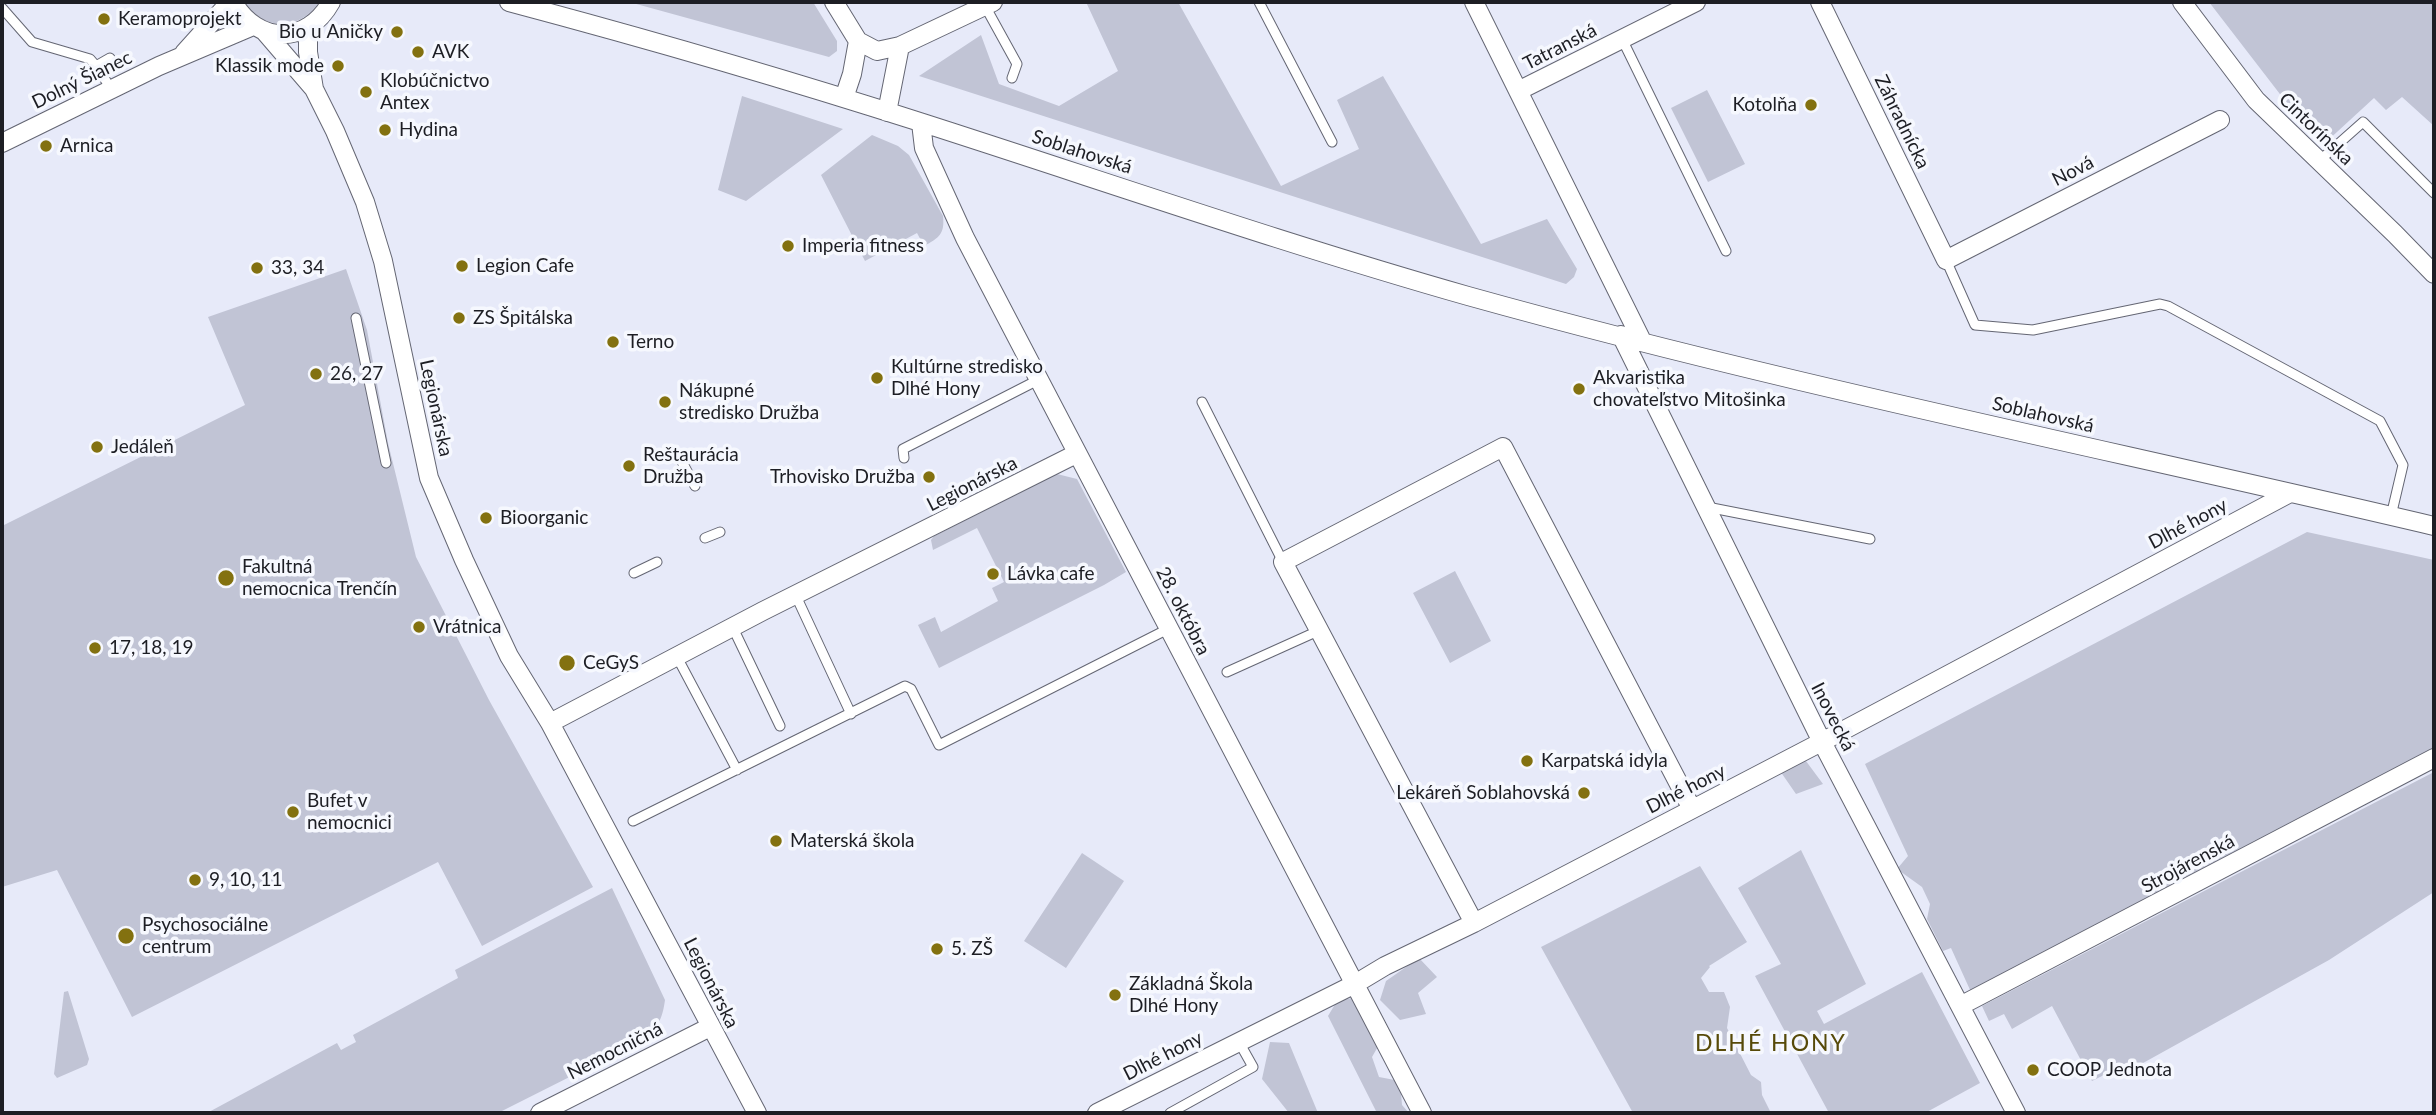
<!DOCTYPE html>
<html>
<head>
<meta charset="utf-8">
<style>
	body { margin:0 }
	#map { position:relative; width:2436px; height:1115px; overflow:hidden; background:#e7eaf9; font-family:Lato,sans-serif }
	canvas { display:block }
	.frame { position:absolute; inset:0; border:4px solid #1d1e24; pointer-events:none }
</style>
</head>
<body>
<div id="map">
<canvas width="2436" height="1115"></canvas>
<div class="frame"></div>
</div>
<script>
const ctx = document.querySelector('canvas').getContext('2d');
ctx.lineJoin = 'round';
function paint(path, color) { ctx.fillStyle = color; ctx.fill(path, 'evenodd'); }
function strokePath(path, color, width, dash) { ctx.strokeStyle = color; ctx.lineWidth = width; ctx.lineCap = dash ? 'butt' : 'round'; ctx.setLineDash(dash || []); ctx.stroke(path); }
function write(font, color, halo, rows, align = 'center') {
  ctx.font = font + ' Lato,sans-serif'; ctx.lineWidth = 7; ctx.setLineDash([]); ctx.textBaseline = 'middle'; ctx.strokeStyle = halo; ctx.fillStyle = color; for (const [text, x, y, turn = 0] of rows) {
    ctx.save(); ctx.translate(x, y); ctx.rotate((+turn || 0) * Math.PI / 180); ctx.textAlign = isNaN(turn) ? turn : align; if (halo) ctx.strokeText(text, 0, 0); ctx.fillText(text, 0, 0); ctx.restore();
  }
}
paint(new Path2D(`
	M 244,2 L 319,2 C 301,31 262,31 244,2 Z
	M 629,2 L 813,2 L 837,41 L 837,51 L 829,57 Z
	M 1086,2 L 1178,2 L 1281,186 L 1359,149 L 1337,100 L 1383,76 L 1481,244 L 1547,219 L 1577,269 L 1574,277 L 1566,284 L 919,76 L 981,35 L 999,84 L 1059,106 L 1118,71 Z
	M 2209,2 L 2434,2 L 2434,126 L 2402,97 L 2386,110 L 2374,98 L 2325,143 L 2293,111 Z
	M 1707,90 L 1745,164 L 1708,182 L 1671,108 Z
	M 742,96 L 843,129 L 746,201 L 718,190 Z
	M 872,135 L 898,146 L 909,155 L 943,216 C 945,234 939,238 924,246 L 917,233 L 865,261 L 821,175 Z
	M 346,269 L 367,330 L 388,443 L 416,557 L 489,700 L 593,887 L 482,946 L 438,862 L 132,1017 L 57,870 L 2,887 L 2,526 L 245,405 L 208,317 Z
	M 1057,474 L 1077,479 L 1126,572 L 1104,585 L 939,668 L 918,625 L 935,617 L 941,632 L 998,601 L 992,588 L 1004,582 L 977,528 L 933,550 L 931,540 L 934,536 Z
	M 2307,532 L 2434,560 L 2434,752 L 1971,992 L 1951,948 L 1943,951 L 1927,919 L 1930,904 L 1922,887 L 1897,869 L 1908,856 L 1865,764 Z
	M 1455,571 L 1491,641 L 1450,663 L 1413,593 Z
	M 1803,757 L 1823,784 L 1796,794 L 1778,768 Z
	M 2434,772 L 2434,892 L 2329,960 L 2116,1078 L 2112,1071 L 2092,1081 L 2052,1006 L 2012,1029 L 2004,1014 L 1989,1021 L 1982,1006 Z
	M 1801,850 L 1866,984 L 1817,1011 L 1824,1024 L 1922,972 L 1980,1083 L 1925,1113 L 1829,1113 L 1755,976 L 1781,964 L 1738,888 Z
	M 1082,853 L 1124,881 L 1066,968 L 1024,941 Z
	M 1700,866 L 1747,942 L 1709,966 L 1710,967 L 1701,978 L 1709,992 L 1724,992 L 1730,1007 L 1727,1028 L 1751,1075 L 1761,1082 L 1762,1095 L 1771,1113 L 1633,1113 L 1541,947 Z
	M 612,888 L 665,1000 C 662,1021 658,1027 641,1041 L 498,1113 L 207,1113 L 337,1043 L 341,1050 L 356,1042 L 353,1035 L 458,978 L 455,970 Z
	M 1419,958 L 1437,977 L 1418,993 L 1426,1014 L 1400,1020 L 1380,1000 L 1386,981 Z
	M 68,991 L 89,1059 L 87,1065 L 57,1078 L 54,1074 L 64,992 Z
	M 1357,997 L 1380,1043 L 1372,1057 L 1379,1077 L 1400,1081 L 1402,1105 L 1409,1113 L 1377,1113 L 1328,1016 L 1337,1001 Z
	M 1270,1042 L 1289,1043 L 1318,1113 L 1289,1113 L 1262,1079 Z`), '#c1c4d5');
const lane = new Path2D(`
	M 1259,2 L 1332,142
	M 985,6 L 1017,64 L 1012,78
	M 2,8 L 32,42 L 90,59 L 96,66
	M 1622,39 L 1726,251
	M 110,58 L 96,66 L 112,90
	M 2319,161 L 2363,122 L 2434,193
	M 1946,260 L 1975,325 L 2033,330 L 2160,304 L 2168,306 L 2380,421 L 2403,465 L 2391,516
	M 356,318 L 386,463
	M 1202,402 L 1283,562
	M 904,458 L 903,449 L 1038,380
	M 681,460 L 695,486
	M 1707,507 L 1870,539
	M 705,538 L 720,532
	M 634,573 L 657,562
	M 796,596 L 851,714
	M 733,628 L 780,726
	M 677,657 L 737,770
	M 1227,672 L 1318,631
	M 633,821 L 905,686 L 911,689 L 939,745 L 1168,629
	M 1170,1113 L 1253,1067 L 1239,1042`);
const street = new Path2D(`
	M 233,2 C 258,45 307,45 331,2
	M 509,2 C 648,39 786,79 923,123 C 1104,181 1285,244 1468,296 C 1787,385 2112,450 2434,526
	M 834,2 L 858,41 L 877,51 L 900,46 L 993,2
	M 1474,2 L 1642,341
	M 1820,2 L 1946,260 L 2220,120
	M 2182,2 L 2256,100 L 2395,234 L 2434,274
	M 308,28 L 308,52 L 314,89
	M 265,32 L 314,89 L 335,131 L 365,202 L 383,261 L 429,478 L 464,560 L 509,656 L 550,723 L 757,1113
	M 184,53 L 230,2
	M 1518,91 L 1696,2
	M 844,98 L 852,74 L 858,41
	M 887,112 L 900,46
	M 921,123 L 924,148 L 965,238 L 1422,1113
	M 2,143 L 159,66 L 253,26
	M 1621,335 L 1822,742 L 2016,1113
	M 550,723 L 763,611 L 1076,454
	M 1474,923 L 1283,562 L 1503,447 L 1692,809
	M 1960,1006 L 2434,758
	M 540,1113 L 710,1027
	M 1097,1113 L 1355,984 L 1385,966 L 1474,923 L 1831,737 L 2290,493`);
strokePath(lane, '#646673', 11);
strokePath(street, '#646673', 20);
strokePath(lane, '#fff', 9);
strokePath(street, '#fff', 18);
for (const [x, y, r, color] of [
	[104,19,7,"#837110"],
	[397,32,7,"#837110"],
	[418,52,7,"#837110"],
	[338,66,7,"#837110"],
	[366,92,7,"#837110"],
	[1811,105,7,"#837110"],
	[385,130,7,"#837110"],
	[46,146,7,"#837110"],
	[788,246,7,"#837110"],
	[462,266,7,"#837110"],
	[257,268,7,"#837110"],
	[459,318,7,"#837110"],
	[613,342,7,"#837110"],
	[316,374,7,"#837110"],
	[877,378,7,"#837110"],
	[1579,389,7,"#837110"],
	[665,402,7,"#837110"],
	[97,447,7,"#837110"],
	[629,466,7,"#837110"],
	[929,477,7,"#837110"],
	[486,518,7,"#837110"],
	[993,574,7,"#837110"],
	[226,578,9,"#837110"],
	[419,627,7,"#837110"],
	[95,648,7,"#837110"],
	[567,663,9,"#837110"],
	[1527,761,7,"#837110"],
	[1584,793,7,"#837110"],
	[293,812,7,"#837110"],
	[776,841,7,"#837110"],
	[195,880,7,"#837110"],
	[126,936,9,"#837110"],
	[937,949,7,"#837110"],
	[1115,995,7,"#837110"],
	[2033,1070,7,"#837110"]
]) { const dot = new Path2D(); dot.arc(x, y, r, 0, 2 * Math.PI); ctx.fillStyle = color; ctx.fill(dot); strokePath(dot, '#f6f8fe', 2.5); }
write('19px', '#1d1e24', '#f6f8fe', [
	["Keramoprojekt",118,19],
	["Bio u Aničky",383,32,"right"],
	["AVK",432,52],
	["Klassik mode",324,66,"right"],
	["Klobúčnictvo",380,81],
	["Antex",380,103],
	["Kotolňa",1797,105,"right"],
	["Hydina",399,130],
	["Arnica",60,146],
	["Imperia fitness",802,246],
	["Legion Cafe",476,266],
	["33, 34",271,268],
	["ZS Špitálska",473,318],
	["Terno",627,342],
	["Kultúrne stredisko",891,367],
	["Dlhé Hony",891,389],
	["26, 27",330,374],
	["Akvaristika",1593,378],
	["chovateľstvo Mitošinka",1593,400],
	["Nákupné",679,391],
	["stredisko Družba",679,413],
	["Jedáleň",111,447],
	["Reštaurácia",643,455],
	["Družba",643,477],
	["Trhovisko Družba",915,477,"right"],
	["Bioorganic",500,518],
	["Fakultná",242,567],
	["nemocnica Trenčín",242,589],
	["Lávka cafe",1007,574],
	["Vrátnica",433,627],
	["17, 18, 19",109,648],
	["CeGyS",583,663],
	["Karpatská idyla",1541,761],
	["Lekáreň Soblahovská",1570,793,"right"],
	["Bufet v",307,801],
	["nemocnici",307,823],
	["Materská škola",790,841],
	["9, 10, 11",209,880],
	["Psychosociálne",142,925],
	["centrum",142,947],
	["5. ZŠ",951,949],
	["Základná Škola",1129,984],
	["Dlhé Hony",1129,1006],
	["COOP Jednota",2047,1070]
], 'left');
write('19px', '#1d1e24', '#f6f8fe', [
	["Tatranská",1560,47,-27],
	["Dolný Šianec",82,80,-26],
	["Záhradnícka",1902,122,64],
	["Cintorínska",2316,129,44],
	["Soblahovská",1082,152,18],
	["Nová",2073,171,-27],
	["Legionárska",436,408,78],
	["Soblahovská",2043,415,13],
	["Legionárska",972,484,-27],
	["Dlhé hony",2188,524,-28],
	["28. októbra",1183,611,63],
	["Inovecká",1833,717,63],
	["Dlhé hony",1686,789,-27],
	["Strojárenská",2188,864,-28],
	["Legionárska",711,983,63],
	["Nemocničná",615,1051,-27],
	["Dlhé hony",1163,1056,-27]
]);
ctx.letterSpacing = '2px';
write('23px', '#574a09', '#f6f8fe', [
	["DLHÉ HONY",1771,1044]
]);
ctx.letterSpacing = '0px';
</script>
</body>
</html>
